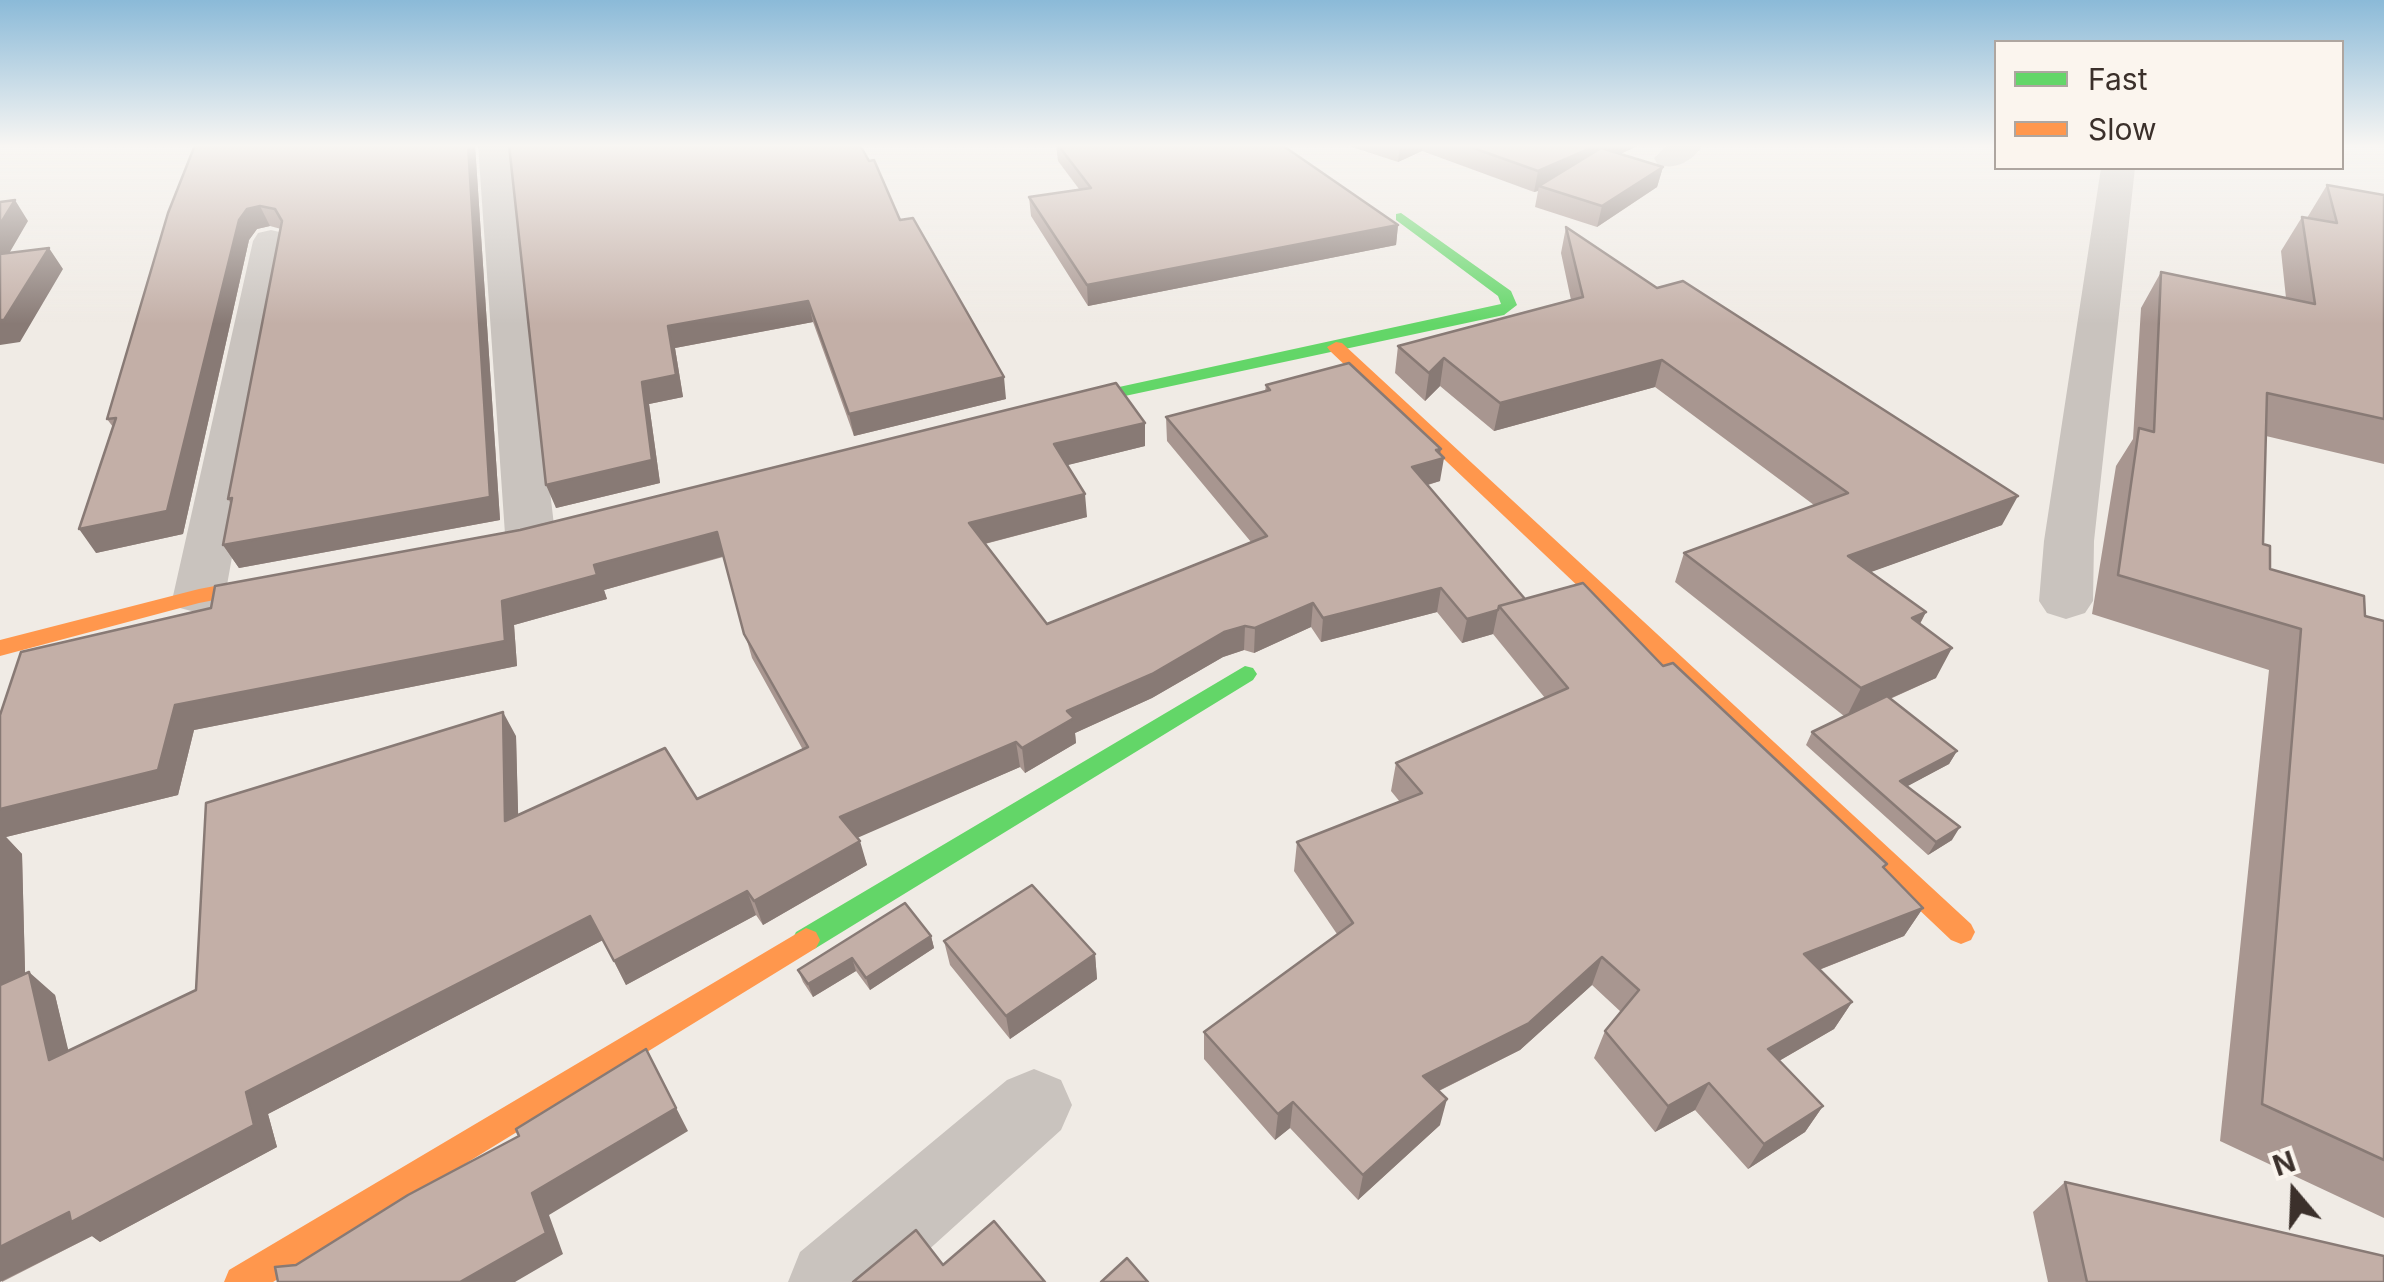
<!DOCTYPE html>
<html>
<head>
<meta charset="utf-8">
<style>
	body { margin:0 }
	#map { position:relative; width:2384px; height:1282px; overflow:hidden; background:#f0ebe5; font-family:Inter,sans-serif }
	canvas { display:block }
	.legend { position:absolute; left:1994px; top:40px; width:350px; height:130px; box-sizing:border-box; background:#fbf5ee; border:2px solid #aea6a0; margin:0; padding:12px 18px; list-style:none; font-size:30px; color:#3b302b }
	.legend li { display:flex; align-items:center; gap:20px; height:50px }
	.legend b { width:50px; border:2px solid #aea6a0 }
	.north { position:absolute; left:2244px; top:1142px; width:100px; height:100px; -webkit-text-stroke:8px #fbf5ee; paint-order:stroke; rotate:341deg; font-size:28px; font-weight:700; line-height:40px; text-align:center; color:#3b302b }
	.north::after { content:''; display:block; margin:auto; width:35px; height:45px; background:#3b302b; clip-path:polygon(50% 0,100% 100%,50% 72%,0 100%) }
</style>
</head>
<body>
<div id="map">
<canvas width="2384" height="1282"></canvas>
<ul class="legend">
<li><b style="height:12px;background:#63d668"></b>Fast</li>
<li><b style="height:12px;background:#ff974d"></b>Slow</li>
</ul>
<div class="north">N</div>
</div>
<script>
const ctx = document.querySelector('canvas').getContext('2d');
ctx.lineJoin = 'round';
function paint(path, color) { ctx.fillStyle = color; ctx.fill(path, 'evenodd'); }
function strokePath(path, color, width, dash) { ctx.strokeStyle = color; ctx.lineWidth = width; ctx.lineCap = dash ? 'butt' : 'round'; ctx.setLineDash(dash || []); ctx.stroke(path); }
paint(new Path2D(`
	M 478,145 L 510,145 L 555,534 L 548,545 L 530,550 L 512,545 L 505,534 Z
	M 1667,145 L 1703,145 C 1692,161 1678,170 1658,165 L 1654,158 Z
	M 2101,168 L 2135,168 L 2094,541 L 2093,601 L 2085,613 L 2066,619 L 2047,613 L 2039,601 L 2044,541 Z
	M 271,230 L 284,233 L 289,241 L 225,596 L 218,608 L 199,613 L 180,608 L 173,596 L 253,241 L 258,233 Z
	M 1034,1069 L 1061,1080 L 1072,1105 L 1061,1130 L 893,1282 L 788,1282 L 800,1252 L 1007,1080 Z`), '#c9c3be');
paint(new Path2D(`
	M 1401,213 L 1511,291 L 1517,305 L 1504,315 L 1050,412 L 1041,407 L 1050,402 L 1501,304 L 1498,296 L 1396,220 L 1396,214 Z
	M 1245,666 L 1253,668 L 1257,674 L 1253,680 L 816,948 L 806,952 L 796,948 L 792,940 L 796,932 Z`), '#63d668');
paint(new Path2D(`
	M 1336,342 L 1342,343 L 1971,924 L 1975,932 L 1971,940 L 1961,944 L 1951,940 L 1330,351 L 1327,347 Z
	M 289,572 L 297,574 L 300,579 L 297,584 L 199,603 L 0,656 L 0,640 L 199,589 Z
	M 806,928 L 816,932 L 820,940 L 816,948 L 273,1282 L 224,1282 L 229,1270 Z`), '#ff974d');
paint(new Path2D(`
	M 195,145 L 475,145 L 500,520 L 239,568 L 223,545 L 231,504 L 228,499 L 281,229 L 270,226 L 257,229 L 249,240 L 183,534 L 96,553 L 113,427 L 107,419 Z
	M 509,145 L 900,220 L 1006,399 L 854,436 L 813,322 L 675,348 L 683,397 L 649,404 L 660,483 L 556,508 Z
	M 1056,145 L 1282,145 L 1398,225 L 1396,245 L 1088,306 L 1031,216 L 1029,197 L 1079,189 L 1058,161 Z
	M 1346,145 L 1640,145 L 1620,154 L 1663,167 L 1657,187 L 1597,227 L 1535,207 L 1538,191 L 1534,192 L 1422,151 L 1398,162 Z
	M 2327,185 L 2384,195 L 2384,464 L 2266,436 L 2263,544 L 2270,569 L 2365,616 L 2384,621 L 2384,1218 L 2220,1141 L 2269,670 L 2092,614 L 2116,466 L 2133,439 L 2141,308 L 2161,272 L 2286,298 L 2281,251 L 2302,217 L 2307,218 Z
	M 1566,227 L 2002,525 L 1870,572 L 1926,612 L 1920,624 L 1936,678 L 1890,699 L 1957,751 L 1949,764 L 1907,786 L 1952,840 L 1928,855 L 1806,745 L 1812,732 L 1844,716 L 1675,582 L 1684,553 L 1814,505 L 1655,387 L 1494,431 L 1440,386 L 1425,401 L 1395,373 L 1398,346 L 1571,300 L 1561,253 Z
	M 1266,385 L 1440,454 L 1440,481 L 1428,485 L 1525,599 L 1663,666 L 1884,868 L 1923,908 L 1904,936 L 1819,970 L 1852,1002 L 1834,1029 L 1779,1061 L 1823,1106 L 1805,1132 L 1748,1169 L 1695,1110 L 1655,1132 L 1594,1058 L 1605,1031 L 1621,1012 L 1592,985 L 1520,1050 L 1439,1091 L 1440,1125 L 1358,1200 L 1290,1128 L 1275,1140 L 1204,1059 L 1204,1032 L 1337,934 L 1294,871 L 1297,842 L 1400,802 L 1391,791 L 1396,763 L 1545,698 L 1493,634 L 1462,643 L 1437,612 L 1321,642 L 1311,627 L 1254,653 L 1244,650 L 1223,657 L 1152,698 L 1075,733 L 1076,743 L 1025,773 L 1020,767 L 857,837 L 867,865 L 763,925 L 756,915 L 626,985 L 603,940 L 268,1114 L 277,1147 L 100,1242 L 92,1236 L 2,1282 L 0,715 L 1145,423 L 1145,446 L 1067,465 L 1087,517 L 985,544 L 1047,624 L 1251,542 L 1167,441 L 1166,417 L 1265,391 ZM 723,557 L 752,658 L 803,750 L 697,799 L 518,815 L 516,736 L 196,990 L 68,1051 L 55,995 L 25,973 L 22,854 L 6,837 L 178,795 L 194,730 L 517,666 L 514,625 L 607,599 L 604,590 Z
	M 931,936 L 934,948 L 870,990 L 856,971 L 813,997 L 803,982 L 798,970 Z
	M 944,941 L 1095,954 L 1097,979 L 1010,1039 L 950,965 Z
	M 2065,1182 L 2384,1282 L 2048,1282 L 2033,1212 Z`), '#a89690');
paint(new Path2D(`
	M 468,145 L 475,145 L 500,520 L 239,568 L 223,545 Z
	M 1400,145 L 1422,145 L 1422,151 L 1398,162 Z
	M 1598,145 L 1640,145 L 1544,188 L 1539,186 L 1538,191 L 1534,192 L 1538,171 Z
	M 1663,167 L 1657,187 L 1597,227 L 1602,206 Z
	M 15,200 L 28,221 L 0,269 L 0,224 Z
	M 260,206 L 270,226 L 257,229 L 249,240 L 183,534 L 96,553 L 79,529 L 239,220 L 247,209 Z
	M 1398,225 L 1396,245 L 1088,306 L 1087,285 Z
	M 49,248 L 63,269 L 20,342 L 0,345 L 0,320 Z
	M 808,301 L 813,322 L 675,348 L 683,397 L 649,404 L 660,483 L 556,508 L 546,485 L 642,382 L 668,326 Z
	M 1444,358 L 1440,386 L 1425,401 L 1429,373 Z
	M 1662,360 L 1655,387 L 1494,431 L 1500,403 Z
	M 1004,377 L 1006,399 L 854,436 L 849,414 Z
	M 1145,423 L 1145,446 L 1056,468 L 1054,444 Z
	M 1441,449 L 1439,459 L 1444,458 L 1440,481 L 1409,490 L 1412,467 L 1436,450 Z
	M 1085,494 L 1087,517 L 972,547 L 969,523 Z
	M 2018,496 L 2002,525 L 1835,585 L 1848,556 Z
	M 717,532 L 724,556 L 604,590 L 607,599 L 514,625 L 517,666 L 194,730 L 178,795 L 6,837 L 22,854 L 26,1009 L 0,987 L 0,809 L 175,705 L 502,601 L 594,565 Z
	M 1441,588 L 1437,612 L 1321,642 L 1323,618 Z
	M 1313,603 L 1311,627 L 1254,653 L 1255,628 Z
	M 1498,610 L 1493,634 L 1462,643 L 1467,619 Z
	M 1926,612 L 1910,642 L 1912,618 Z
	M 1245,626 L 1244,650 L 1223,657 L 1152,698 L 1075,733 L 1076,743 L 1025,773 L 1022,748 L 1067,711 L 1224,632 Z
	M 1952,648 L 1936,678 L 1846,718 L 1861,688 Z
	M 503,712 L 516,736 L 519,845 L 505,821 Z
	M 1016,742 L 1020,767 L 848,842 L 840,817 Z
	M 1957,751 L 1949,764 L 1893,794 L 1900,781 Z
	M 1960,827 L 1952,840 L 1928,855 L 1936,842 Z
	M 860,841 L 867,865 L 763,925 L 754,901 Z
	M 747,891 L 756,915 L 626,985 L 614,961 Z
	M 1923,908 L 1904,936 L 1788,982 L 1804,954 Z
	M 590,916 L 603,940 L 268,1114 L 277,1147 L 100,1242 L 92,1236 L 0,1282 L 0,1247 L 69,1212 L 246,1092 Z
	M 931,936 L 934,948 L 870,990 L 866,978 Z
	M 1095,954 L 1097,979 L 1010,1039 L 1006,1016 Z
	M 1602,957 L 1592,985 L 1520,1050 L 1416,1102 L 1423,1076 Z
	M 852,958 L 856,971 L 813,997 L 808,984 Z
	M 29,972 L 55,995 L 76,1082 L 49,1060 Z
	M 1852,1002 L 1834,1029 L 1753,1076 L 1768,1049 Z
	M 646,1049 L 688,1131 L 549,1215 L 563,1254 L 515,1282 L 460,1282 Z
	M 1709,1083 L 1695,1110 L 1655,1132 L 1668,1106 Z
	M 1447,1099 L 1440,1125 L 1358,1200 L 1363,1175 Z
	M 1293,1102 L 1290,1128 L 1275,1140 L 1278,1114 Z
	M 1823,1106 L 1805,1132 L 1748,1169 L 1764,1144 Z`), '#887a75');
const building = new Path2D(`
	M 195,145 L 468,145 L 490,497 L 223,545 L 232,498 L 228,499 L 282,221 L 275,209 L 260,206 L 247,209 L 239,220 L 167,511 L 79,529 L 116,418 L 107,419 L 168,213 Z
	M 509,145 L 860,145 L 869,161 L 874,160 L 900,220 L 913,218 L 1004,377 L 849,414 L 808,301 L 668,326 L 676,375 L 642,382 L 652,460 L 546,485 Z
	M 1058,145 L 1282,145 L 1398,225 L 1087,285 L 1029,197 L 1091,188 Z
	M 1465,145 L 1598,145 L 1538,171 Z
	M 1601,148 L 1663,167 L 1602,206 L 1539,186 Z
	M 2327,185 L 2384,195 L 2384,419 L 2267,393 L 2263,544 L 2270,546 L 2270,569 L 2364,596 L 2365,616 L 2384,621 L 2384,1160 L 2262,1104 L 2301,629 L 2118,575 L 2139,428 L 2154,432 L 2161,272 L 2315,304 L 2302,217 L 2337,223 Z
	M 15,200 L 0,224 L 0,202 Z
	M 1566,227 L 1657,288 L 1683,281 L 2018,496 L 1848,556 L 1926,612 L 1912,618 L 1952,648 L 1861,688 L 1684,553 L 1848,493 L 1662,360 L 1500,403 L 1444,358 L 1429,373 L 1398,346 L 1583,297 Z
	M 49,248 L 4,320 L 0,320 L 0,254 Z
	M 1349,363 L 1441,449 L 1436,450 L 1444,458 L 1412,467 L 1525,599 L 1499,606 L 1498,610 L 1467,619 L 1441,588 L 1323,618 L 1313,603 L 1255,628 L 1245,626 L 1224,632 L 1152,674 L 1067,711 L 1074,718 L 1022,748 L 1016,742 L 840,817 L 860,841 L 754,901 L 747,891 L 614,961 L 590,916 L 246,1092 L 254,1125 L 71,1222 L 69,1212 L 0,1247 L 0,985 L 29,972 L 49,1060 L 196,990 L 206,803 L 503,712 L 505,821 L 665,748 L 697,799 L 808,747 L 744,634 L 717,532 L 594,565 L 597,575 L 502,601 L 505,641 L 175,705 L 158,770 L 0,809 L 0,715 L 21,652 L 211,608 L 215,586 L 520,530 L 1116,383 L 1145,423 L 1054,444 L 1085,494 L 969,523 L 1047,624 L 1267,536 L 1166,417 L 1270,390 L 1266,385 Z
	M 1583,583 L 1663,666 L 1673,663 L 1887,864 L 1883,867 L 1923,908 L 1804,954 L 1852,1002 L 1768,1049 L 1823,1106 L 1764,1144 L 1709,1083 L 1668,1106 L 1605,1031 L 1639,990 L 1602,957 L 1529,1023 L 1423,1076 L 1447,1099 L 1363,1175 L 1293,1102 L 1278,1114 L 1204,1032 L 1353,923 L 1297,842 L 1422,793 L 1396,763 L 1568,688 L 1499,606 Z
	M 1887,696 L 1957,751 L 1900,781 L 1960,827 L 1936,842 L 1812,732 Z
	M 1032,885 L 1095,954 L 1006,1016 L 944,941 Z
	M 905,903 L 931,936 L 866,978 L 852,958 L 808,984 L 798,970 Z
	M 646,1049 L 676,1108 L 532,1193 L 546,1233 L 460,1282 L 278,1282 L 275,1267 L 296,1265 L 408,1195 L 519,1136 L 516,1129 Z
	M 2065,1182 L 2384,1256 L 2384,1282 L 2087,1282 Z
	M 994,1221 L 1045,1282 L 853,1282 L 916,1230 L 943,1265 Z
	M 1127,1258 L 1148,1282 L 1101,1282 Z`);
paint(building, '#c3afa7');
strokePath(building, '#887a75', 2.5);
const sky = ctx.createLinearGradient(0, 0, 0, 324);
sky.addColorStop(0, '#8bbad8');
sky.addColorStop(0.45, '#f8f6f3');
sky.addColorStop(1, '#f8f6f300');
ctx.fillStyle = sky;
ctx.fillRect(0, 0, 2384, 324);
</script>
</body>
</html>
